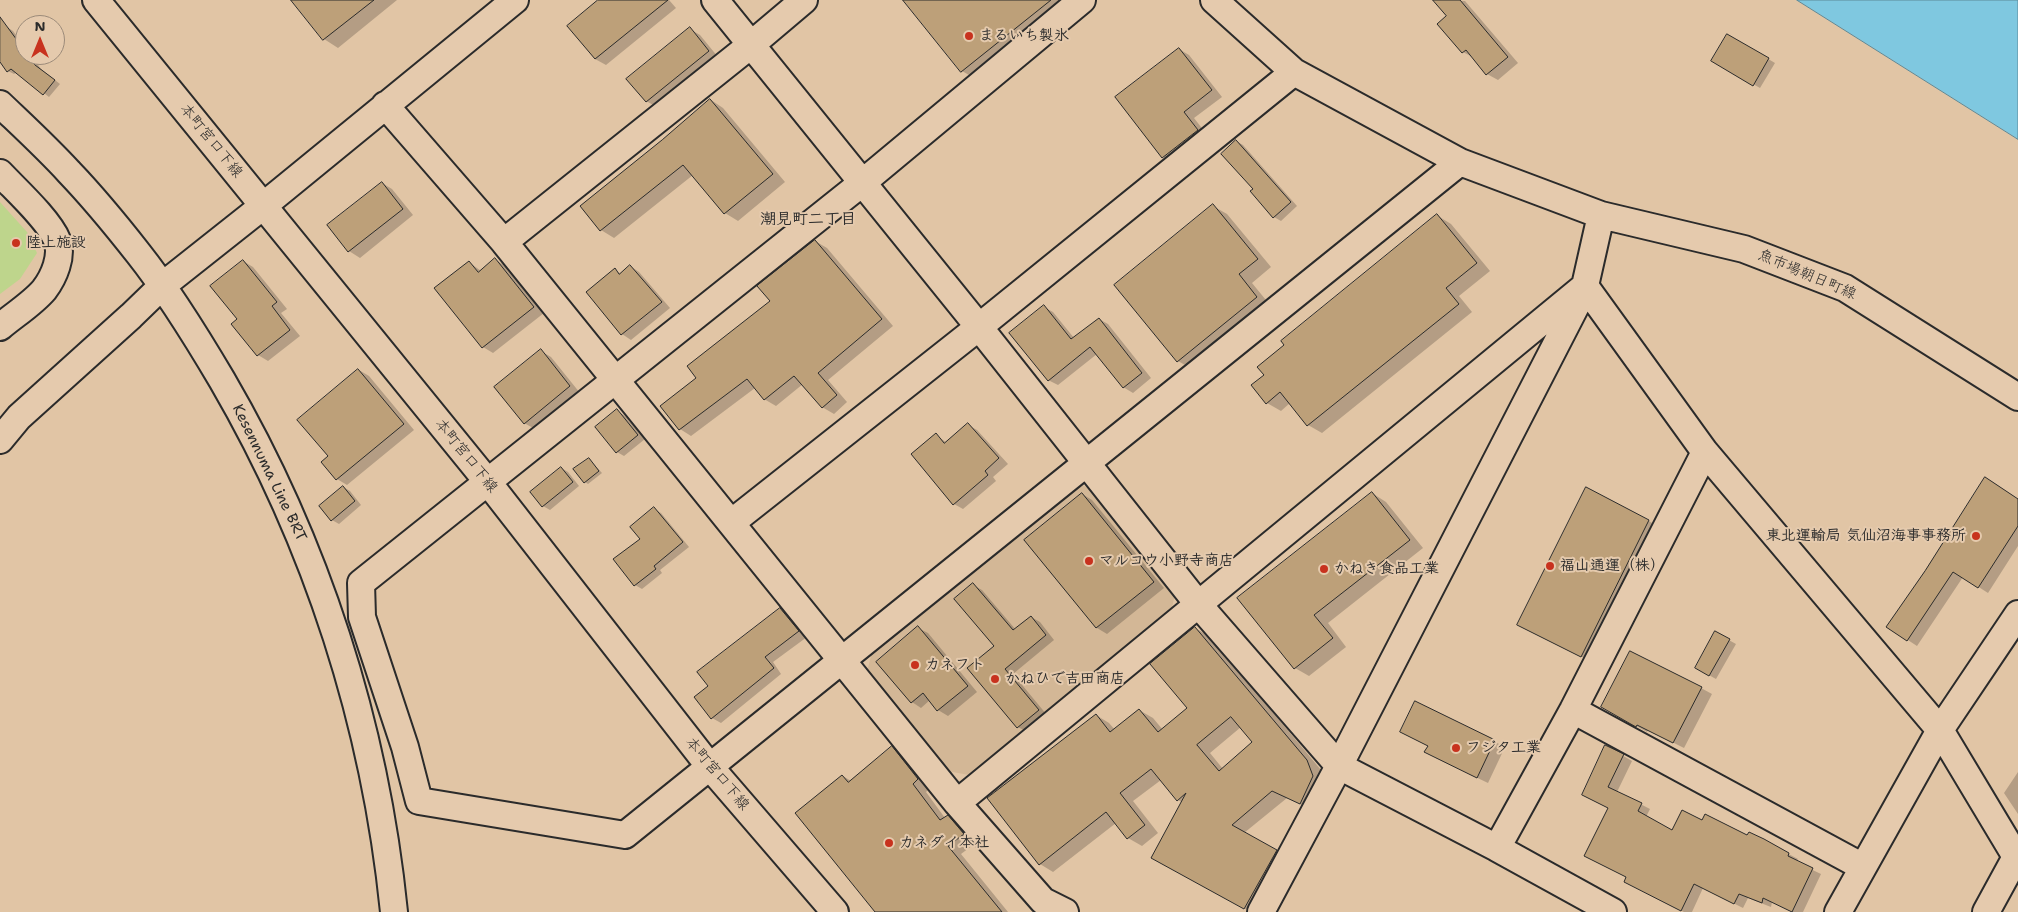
<!DOCTYPE html>
<html>
<head>
<meta charset="utf-8">
<style>
	body { margin:0 }
	#map { position:relative; width:2018px; height:912px; overflow:hidden; background:#e1c5a5; font-family:"Shantell Sans",sans-serif }
	canvas { display:block }
	.north { position:absolute; left:15px; top:15px; width:50px; height:50px; box-sizing:border-box; background:#e5caad; border:1px solid #9b8a79; border-radius:50%; rotate:0deg; font-size:14px; font-weight:700; line-height:20px; text-align:center; color:#2b2b2b }
	.north::after { content:''; display:block; margin:auto; width:18px; height:22px; background:#c8321e; clip-path:polygon(50% 0,100% 100%,50% 72%,0 100%) }
</style>
</head>
<body>
<div id="map">
<canvas width="2018" height="912"></canvas>
<div class="north">N</div>
</div>
<script>
const ctx = document.querySelector('canvas').getContext('2d');
ctx.lineJoin = 'round';
function paint(path, color) { ctx.fillStyle = color; ctx.fill(path, 'evenodd'); }
function strokePath(path, color, width, dash) { ctx.strokeStyle = color; ctx.lineWidth = width; ctx.lineCap = dash ? 'butt' : 'round'; ctx.setLineDash(dash || []); ctx.stroke(path); }
function write(font, color, halo, rows, align = 'center') {
  ctx.font = font + ' "Shantell Sans","Klee One",sans-serif'; ctx.lineWidth = 4; ctx.setLineDash([]); ctx.textBaseline = 'middle'; ctx.strokeStyle = halo; ctx.fillStyle = color; for (const [text, x, y, turn = 0] of rows) {
    ctx.save(); ctx.translate(x, y); ctx.rotate((+turn || 0) * Math.PI / 180); ctx.textAlign = isNaN(turn) ? turn : align; if (halo) ctx.strokeText(text, 0, 0); ctx.fillText(text, 0, 0); ctx.restore();
  }
}
paint(new Path2D(`
	M 1082,485 L 1097,491 L 1176,590 L 1171,612 L 969,775 L 947,771 L 867,672 L 871,656 Z`), '#d3b796');
paint(new Path2D(`
	M 0,202 L 27,232 L 37,253 L 20,279 L 0,294 Z`), '#bed58c');
const water = new Path2D(`
	M 1797,0 L 2018,0 L 2018,139 Z`);
paint(water, '#7fc8e0');
strokePath(water, '#5d8998', 1);
paint(new Path2D(`
	M 292,0 L 397,0 L 338,48 L 324,39 Z
	M 600,0 L 669,0 L 676,8 L 606,65 L 595,59 Z
	M 905,0 L 1075,0 L 976,79 L 962,71 Z
	M 1448,0 L 1465,1 L 1518,63 L 1498,80 L 1487,74 L 1474,58 L 1463,52 L 1448,16 Z
	M 7,27 L 13,31 L 25,47 L 25,55 L 31,55 L 41,69 L 60,84 L 49,97 L 17,72 L 14,74 L 8,71 L 0,60 L 0,32 Z
	M 690,29 L 700,35 L 718,57 L 657,107 L 646,101 Z
	M 1728,35 L 1775,63 L 1760,88 L 1713,61 Z
	M 1179,49 L 1189,55 L 1222,97 L 1194,118 L 1208,136 L 1174,163 L 1163,157 Z
	M 711,100 L 723,108 L 785,182 L 738,221 L 725,213 L 693,175 L 614,238 L 601,230 L 663,141 Z
	M 1236,141 L 1243,145 L 1297,206 L 1281,221 L 1274,217 L 1254,189 Z
	M 382,183 L 392,189 L 413,215 L 360,258 L 349,251 L 328,225 Z
	M 1213,206 L 1227,214 L 1271,267 L 1252,283 L 1270,305 L 1192,369 L 1178,361 Z
	M 1438,216 L 1451,224 L 1490,271 L 1459,296 L 1472,312 L 1322,433 L 1308,425 L 1290,403 L 1281,411 L 1267,403 Z
	M 815,241 L 827,248 L 893,326 L 828,380 L 847,402 L 834,414 L 822,407 L 803,384 L 776,406 L 764,399 L 755,388 L 691,436 L 680,429 L 698,378 L 772,301 Z
	M 496,260 L 506,266 L 544,313 L 493,353 L 483,347 L 469,262 L 481,271 Z
	M 243,261 L 253,267 L 287,309 L 281,313 L 300,336 L 268,361 L 258,355 L 239,320 Z
	M 630,266 L 639,272 L 670,308 L 631,340 L 622,334 L 587,292 L 615,270 L 621,274 Z
	M 1044,307 L 1053,312 L 1074,338 L 1099,319 L 1108,324 L 1151,378 L 1133,393 L 1123,387 L 1097,354 L 1058,385 L 1048,380 Z
	M 541,351 L 551,357 L 580,393 L 535,429 L 524,423 Z
	M 359,370 L 369,376 L 414,430 L 347,485 L 337,479 L 329,456 Z
	M 617,411 L 624,415 L 645,439 L 624,456 L 617,452 L 597,428 Z
	M 968,425 L 977,430 L 1008,464 L 993,477 L 996,481 L 963,509 L 954,504 L 936,435 L 947,443 Z
	M 589,459 L 602,473 L 588,484 L 585,482 Z
	M 561,468 L 568,472 L 579,486 L 550,510 L 543,506 Z
	M 1985,479 L 2018,500 L 2018,546 L 1988,593 L 1963,577 L 1917,646 L 1888,627 Z
	M 343,487 L 350,491 L 361,505 L 339,524 L 332,520 Z
	M 1372,493 L 1386,502 L 1423,548 L 1328,623 L 1346,647 L 1309,676 L 1295,668 L 1239,598 Z
	M 1082,494 L 1092,500 L 1164,588 L 1107,634 L 1097,628 L 1025,540 Z
	M 654,509 L 661,513 L 689,547 L 660,570 L 662,573 L 642,589 L 635,585 L 641,540 Z
	M 1649,521 L 1662,529 L 1596,664 L 1518,625 Z
	M 973,585 L 982,590 L 1016,630 L 1031,617 L 1040,622 L 1054,640 L 1013,674 L 1047,715 L 1027,732 L 1018,727 L 969,668 L 995,647 Z
	M 780,609 L 789,614 L 807,637 L 773,662 L 781,674 L 721,723 L 712,718 L 710,687 Z
	M 918,628 L 928,633 L 977,692 L 948,716 L 938,710 L 930,700 L 921,708 L 912,702 L 878,662 Z
	M 1195,628 L 1209,636 L 1321,770 L 1326,785 L 1314,811 L 1287,798 L 1244,833 L 1290,859 L 1251,912 L 1166,865 L 1183,803 L 1178,800 L 1161,780 L 1133,801 L 1158,833 L 1142,846 L 1128,838 L 1116,823 L 1053,872 L 1040,864 L 1096,715 L 1109,723 L 1115,730 L 1139,710 L 1153,718 L 1163,730 L 1189,708 ZM 1241,727 L 1254,743 L 1223,769 L 1210,753 Z
	M 1716,633 L 1736,644 L 1716,679 L 1696,668 Z
	M 1701,688 L 1712,694 L 1684,748 L 1648,730 L 1647,732 L 1603,707 Z
	M 1416,702 L 1505,747 L 1488,783 L 1436,758 L 1429,746 Z
	M 1606,746 L 1632,761 L 1617,792 L 1650,809 L 1646,817 L 1673,831 L 1702,822 L 1764,841 L 1798,859 L 1796,862 L 1821,874 L 1803,912 L 1792,912 L 1772,902 L 1771,907 L 1748,898 L 1743,908 L 1703,888 L 1692,912 L 1684,912 L 1634,886 L 1627,877 L 1609,808 L 1592,800 Z
	M 892,748 L 906,756 L 931,787 L 926,792 L 945,818 L 948,817 L 962,825 L 977,842 L 961,854 L 1008,912 L 877,912 L 843,776 L 851,781 Z
	M 2018,772 L 2018,814 L 2004,793 Z`), '#0003');
const building = new Path2D(`
	M 291,0 L 374,0 L 323,40 Z
	M 598,0 L 668,0 L 595,59 L 567,26 Z
	M 903,0 L 1051,0 L 961,72 Z
	M 1433,0 L 1460,0 L 1508,57 L 1486,75 L 1466,50 L 1462,53 L 1437,24 L 1446,16 Z
	M 0,17 L 25,51 L 25,55 L 28,55 L 35,65 L 55,80 L 43,95 L 11,69 L 7,72 L 0,62 Z
	M 690,27 L 709,51 L 646,102 L 626,79 Z
	M 1727,34 L 1769,58 L 1753,86 L 1711,61 Z
	M 1179,48 L 1212,90 L 1184,112 L 1198,130 L 1162,158 L 1115,97 Z
	M 710,99 L 773,174 L 724,214 L 683,165 L 600,231 L 580,206 L 662,140 Z
	M 1236,140 L 1291,202 L 1273,218 L 1250,191 L 1253,189 L 1221,154 Z
	M 382,182 L 403,209 L 348,252 L 327,225 Z
	M 1213,204 L 1258,259 L 1239,274 L 1257,297 L 1177,362 L 1114,285 Z
	M 1437,214 L 1477,263 L 1446,288 L 1459,304 L 1307,426 L 1280,392 L 1266,404 L 1251,385 L 1264,375 L 1257,367 L 1284,345 L 1281,341 Z
	M 815,240 L 882,319 L 818,373 L 837,395 L 822,408 L 794,376 L 764,400 L 747,379 L 679,430 L 660,406 L 696,378 L 687,366 L 770,301 L 757,286 Z
	M 495,258 L 534,307 L 482,348 L 434,288 L 469,261 L 478,272 Z
	M 243,260 L 277,302 L 272,306 L 290,330 L 257,356 L 231,324 L 237,319 L 210,286 Z
	M 630,265 L 662,302 L 621,335 L 586,292 L 615,268 L 619,274 Z
	M 1044,305 L 1071,339 L 1099,318 L 1142,373 L 1123,388 L 1090,347 L 1048,381 L 1009,333 Z
	M 541,349 L 570,386 L 524,424 L 494,387 Z
	M 358,369 L 404,424 L 336,480 L 321,462 L 328,456 L 297,420 Z
	M 617,409 L 638,435 L 616,453 L 595,427 Z
	M 968,423 L 999,458 L 985,471 L 988,475 L 953,505 L 911,454 L 936,433 L 944,443 Z
	M 589,458 L 599,471 L 584,483 L 573,469 Z
	M 561,467 L 573,482 L 542,507 L 530,492 Z
	M 1985,477 L 2018,499 L 2018,526 L 1978,588 L 1953,572 L 1907,641 L 1886,627 L 1925,571 Z
	M 343,486 L 355,501 L 331,521 L 319,506 Z
	M 1586,487 L 1649,520 L 1581,657 L 1517,625 Z
	M 1372,492 L 1410,540 L 1314,615 L 1333,638 L 1294,669 L 1237,598 Z
	M 1082,493 L 1154,582 L 1096,628 L 1024,540 Z
	M 654,507 L 683,542 L 654,566 L 656,569 L 634,586 L 613,559 L 640,539 L 630,527 Z
	M 973,583 L 1013,630 L 1031,616 L 1046,635 L 1005,669 L 1039,710 L 1017,728 L 967,668 L 994,646 L 954,599 Z
	M 780,608 L 799,631 L 765,657 L 774,668 L 711,719 L 694,697 L 708,686 L 697,672 Z
	M 918,626 L 968,686 L 937,711 L 923,693 L 911,703 L 876,662 Z
	M 1195,627 L 1307,760 L 1313,776 L 1300,804 L 1272,791 L 1232,825 L 1277,850 L 1244,909 L 1151,858 L 1186,793 L 1177,801 L 1151,769 L 1120,793 L 1145,825 L 1127,839 L 1106,812 L 1039,865 L 987,798 L 1096,714 L 1110,732 L 1139,709 L 1158,732 L 1187,708 L 1150,664 ZM 1231,717 L 1252,742 L 1219,771 L 1197,745 Z
	M 1715,631 L 1730,639 L 1709,676 L 1695,668 Z
	M 1630,651 L 1702,687 L 1673,743 L 1637,725 L 1636,727 L 1601,707 Z
	M 1415,701 L 1495,740 L 1477,778 L 1424,752 L 1428,746 L 1400,732 Z
	M 1605,745 L 1624,754 L 1608,787 L 1642,803 L 1638,811 L 1672,830 L 1682,810 L 1702,820 L 1705,814 L 1747,835 L 1749,832 L 1764,839 L 1789,853 L 1788,856 L 1813,868 L 1792,912 L 1763,898 L 1762,903 L 1739,894 L 1734,904 L 1694,884 L 1681,911 L 1624,882 L 1626,877 L 1584,856 L 1608,808 L 1582,795 Z
	M 892,746 L 918,779 L 913,784 L 940,820 L 948,815 L 964,834 L 948,846 L 1002,912 L 875,912 L 795,813 L 842,775 L 848,782 Z`);
paint(building, '#bda079');
strokePath(building, '#2b2b2b', 1);
const minor = new Path2D(`
	M 96,0 L 487,481 L 710,767 L 835,912
	M 715,0 L 979,327 L 1198,604 L 1339,766 L 1497,848 L 1613,912
	M 1082,0 L 862,183 L 361,583 L 362,617 L 405,747 L 419,801 L 625,835 L 1460,162
	M 1214,0 L 1294,72 L 1460,162 L 1601,215 L 1585,286 L 1705,452 L 1940,730 L 2018,860
	M 0,104 C 23,126 47,148 69,172 C 93,197 116,225 138,253 C 169,292 196,336 222,380 C 317,543 375,724 394,912
	M 385,105 L 504,242 L 957,803 L 1043,901 L 1065,912
	M 0,173 C 16,190 49,220 57,240 C 63,256 54,277 44,290 C 32,304 14,315 0,327
	M 1601,215 L 1744,249 L 1845,288 L 2018,397
	M 504,242 L 752,44 L 804,0
	M 0,440 L 19,417 L 131,316 L 162,286 L 263,206 L 515,0
	M 731,523 L 979,327 L 1294,72
	M 1573,710 L 1863,867
	M 957,803 L 1585,286
	M 1497,848 L 1573,710 L 1705,452
	M 1261,912 L 1339,766 L 1581,296
	M 1838,912 L 1940,730 L 2018,614
	M 1986,912 L 2016,857`);
strokePath(minor, '#2b2b2b', 30);
strokePath(minor, '#e5caad', 26);
for (const [x, y, r, color] of [
	[969,36,5,"#c8321e"],
	[16,243,5,"#c8321e"],
	[1976,536,5,"#c8321e"],
	[1089,561,5,"#c8321e"],
	[1550,566,5,"#c8321e"],
	[1324,569,5,"#c8321e"],
	[915,665,5,"#c8321e"],
	[995,679,5,"#c8321e"],
	[1456,748,5,"#c8321e"],
	[889,843,5,"#c8321e"]
]) { const dot = new Path2D(); dot.arc(x, y, r, 0, 2 * Math.PI); ctx.fillStyle = color; ctx.fill(dot); strokePath(dot, '#e5caad', 2); }
write('bold 15px', '#2b2b2b', '#e5caad', [
	["まるいち製氷",979,36],
	["陸上施設",26,243],
	["東北運輸局 気仙沼海事事務所",1966,536,"right"],
	["マルコウ小野寺商店",1099,561],
	["福山通運（株）",1560,566],
	["かねき食品工業",1334,569],
	["カネフト",925,665],
	["かねひで吉田商店",1005,679],
	["フジタ工業",1466,748],
	["カネダイ本社",899,843]
], 'left');
write('15px', '#2b2b2b', '#e5caad', [
	["本町宮口下線",211,141,51],
	["魚市場朝日町線",1807,275,23],
	["本町宮口下線",466,456,51],
	["Kesennuma Line BRT",269,473,64],
	["本町宮口下線",717,774,50]
]);
write('bold 16px', '#2b2b2b', '#e5caad', [
	["潮見町二丁目",808,220]
]);
</script>
</body>
</html>
